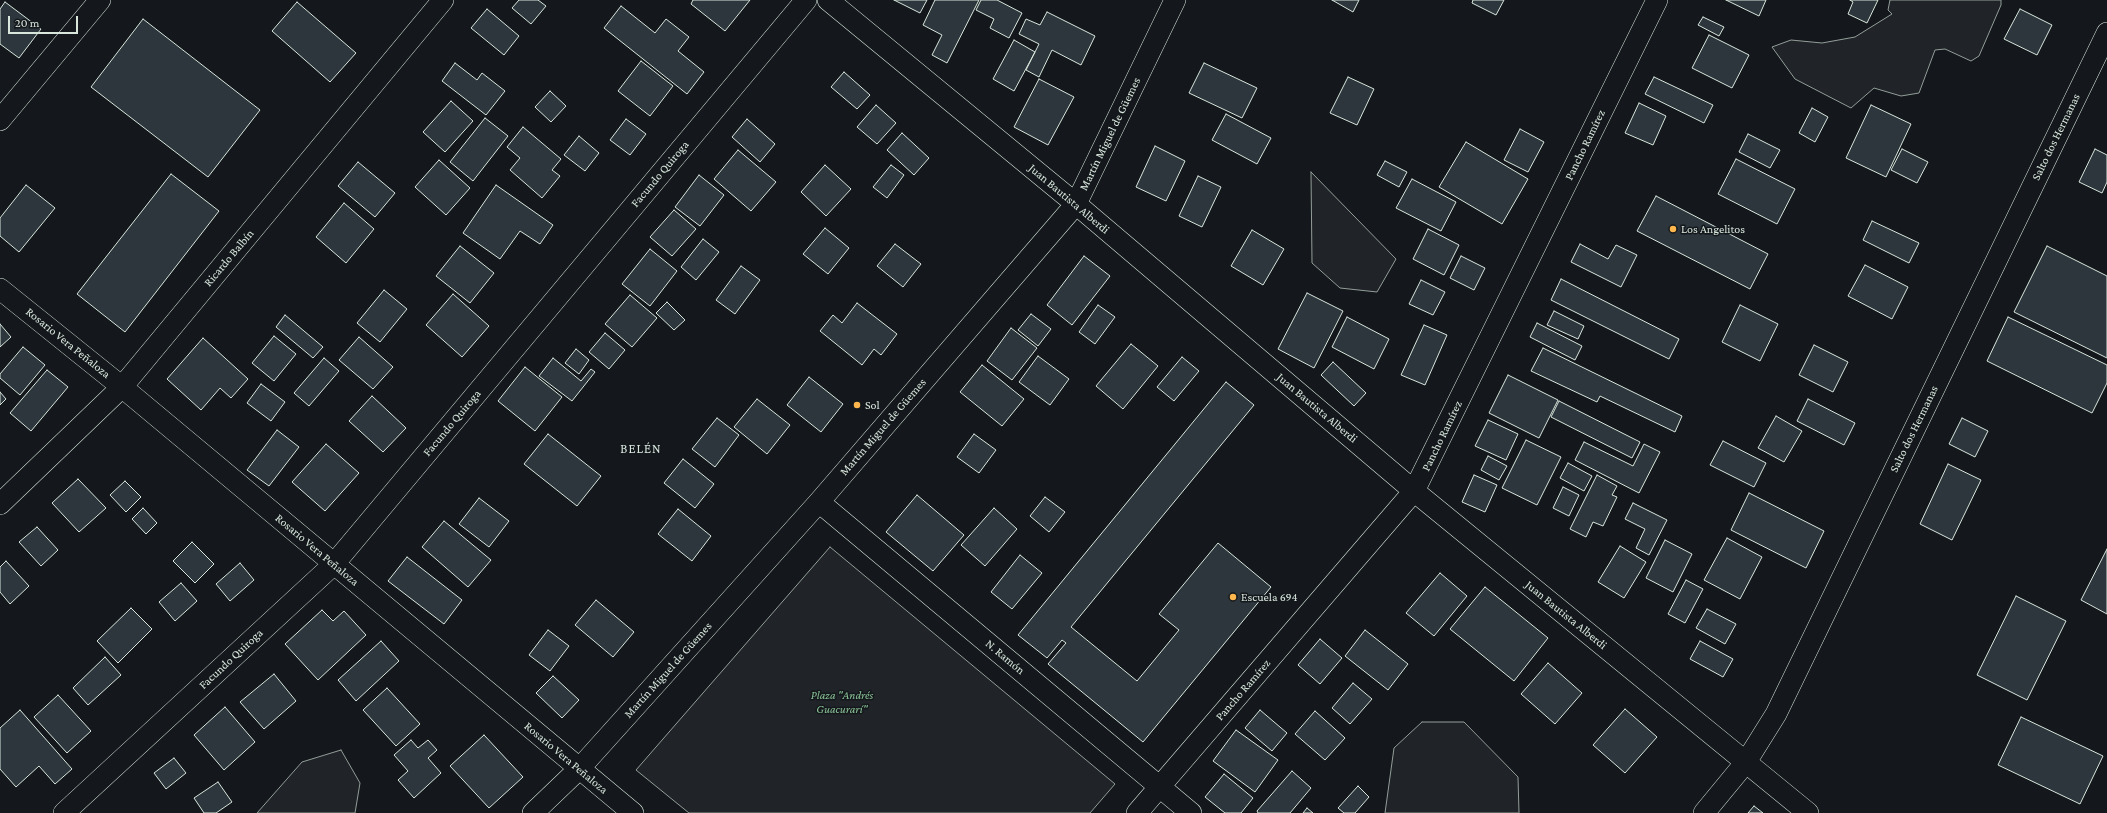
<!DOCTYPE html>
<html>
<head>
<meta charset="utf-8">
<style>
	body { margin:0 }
	#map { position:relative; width:2107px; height:813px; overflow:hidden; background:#14181c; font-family:"Crimson Pro",serif }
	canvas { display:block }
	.scale { position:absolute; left:8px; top:16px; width:70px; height:18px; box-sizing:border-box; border:2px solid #d8e6dc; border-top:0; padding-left:5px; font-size:12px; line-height:14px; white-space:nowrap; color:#d8e6dc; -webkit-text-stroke:3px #14181c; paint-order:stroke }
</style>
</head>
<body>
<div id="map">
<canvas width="2107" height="813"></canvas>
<div class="scale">20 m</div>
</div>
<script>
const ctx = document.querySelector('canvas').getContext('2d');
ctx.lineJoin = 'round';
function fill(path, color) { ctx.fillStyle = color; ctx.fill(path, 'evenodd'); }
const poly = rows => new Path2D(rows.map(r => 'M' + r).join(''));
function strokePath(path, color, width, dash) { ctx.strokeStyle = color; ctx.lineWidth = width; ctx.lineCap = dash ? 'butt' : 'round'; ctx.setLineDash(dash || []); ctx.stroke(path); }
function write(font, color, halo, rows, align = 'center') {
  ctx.font = font + ' "Crimson Pro",serif'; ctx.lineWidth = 3; ctx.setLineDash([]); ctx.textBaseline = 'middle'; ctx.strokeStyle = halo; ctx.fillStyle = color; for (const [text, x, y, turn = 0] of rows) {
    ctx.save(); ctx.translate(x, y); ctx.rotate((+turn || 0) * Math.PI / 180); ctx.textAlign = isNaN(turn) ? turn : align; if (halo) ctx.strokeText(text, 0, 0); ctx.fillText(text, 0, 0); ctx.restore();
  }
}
const green = poly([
	[1890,0,2001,0,2001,5,1979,56,1971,61,1945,49,1935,50,1919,93,1901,96,1874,88,1851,108,1795,79,1772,47,1791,40,1822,43,1855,37,1892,14,1888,10,1890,0],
	[1311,172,1396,259,1377,292,1340,288,1312,263,1311,172],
	[830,547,1115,784,1090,813,689,813,636,770,830,547],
	[1422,722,1464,722,1518,777,1519,813,1385,813,1394,748,1422,722],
	[341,750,360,783,355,813,257,813,302,762,341,750]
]);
fill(green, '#202428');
strokePath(green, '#939e99', 1);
const building = poly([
	[519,0,538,0,546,6,531,24,512,8,519,0],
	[693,0,750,0,725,31,691,4,693,0],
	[894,0,927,0,920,13,894,0],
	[935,0,979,0,947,63,932,55,942,35,923,25,935,0],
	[981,0,997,0,1022,13,1009,38,990,28,994,19,976,10,981,0],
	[1332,0,1359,0,1353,12,1332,0],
	[1473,0,1504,0,1496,15,1472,3,1473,0],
	[1726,0,1766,0,1759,16,1726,0],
	[1850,0,1878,0,1867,23,1848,14,1853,2,1850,0],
	[5,2,41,29,19,58,0,44,0,9,5,2],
	[297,2,356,53,330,82,272,31,297,2],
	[621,6,655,33,666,19,689,37,678,51,704,72,687,94,604,28,621,6],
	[487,9,519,36,504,55,471,28,487,9],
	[2020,9,2052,25,2037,55,2004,39,2020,9],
	[1047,12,1095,36,1081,65,1052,50,1039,77,1026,70,1039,44,1019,34,1026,19,1040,25,1047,12],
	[1703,17,1724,27,1719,36,1698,25,1703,17],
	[143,19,260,110,208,177,91,87,143,19],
	[1709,35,1749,55,1732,88,1692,68,1709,35],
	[1014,40,1035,52,1014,91,993,79,1014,40],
	[641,61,673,86,650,116,618,91,641,61],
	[455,63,477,80,482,73,505,91,486,115,442,81,455,63],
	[1204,63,1257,88,1242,118,1189,93,1204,63],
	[844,72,870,95,857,109,831,87,844,72],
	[1348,77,1374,89,1357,125,1330,113,1348,77],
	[1654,77,1713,105,1704,123,1645,94,1654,77],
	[1039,79,1074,97,1048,145,1014,127,1039,79],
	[550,91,566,106,551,122,535,107,550,91],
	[451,101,473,121,445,152,423,132,451,101],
	[1639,103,1666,116,1653,145,1625,133,1639,103],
	[876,105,896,123,877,144,857,127,876,105],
	[1871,105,1911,124,1886,177,1846,158,1871,105],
	[1812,108,1828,117,1815,142,1799,133,1812,108],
	[1226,114,1271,138,1257,164,1212,140,1226,114],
	[485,118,508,136,473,181,450,162,485,118],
	[626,119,646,134,630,155,610,140,626,119],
	[747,119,775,144,760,162,732,137,747,119],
	[523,127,561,159,552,170,560,176,542,198,510,170,520,158,507,147,523,127],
	[1520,129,1544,142,1528,172,1504,160,1520,129],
	[902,133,929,158,914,175,887,150,902,133],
	[1748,134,1780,150,1770,168,1739,152,1748,134],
	[579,136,599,153,585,171,564,155,579,136],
	[1466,142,1528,179,1502,224,1439,187,1466,142],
	[1155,146,1185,161,1166,201,1136,187,1155,146],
	[1902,149,1928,162,1917,183,1891,170,1902,149],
	[2095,149,2107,155,2107,182,2102,193,2079,182,2095,149],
	[738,150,776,182,751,211,714,179,738,150],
	[1736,159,1795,189,1777,224,1718,194,1736,159],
	[439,160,470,188,446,215,415,187,439,160],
	[1385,161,1407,172,1399,187,1377,175,1385,161],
	[358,162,395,193,375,217,338,186,358,162],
	[825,165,851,189,826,216,801,192,825,165],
	[891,165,904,175,887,198,873,187,891,165],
	[171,174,219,211,125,332,77,294,171,174],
	[699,175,724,195,700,226,675,207,699,175],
	[1198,176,1221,187,1202,227,1179,216,1198,176],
	[1412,179,1456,202,1441,231,1396,208,1412,179],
	[26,185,55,208,19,252,0,236,0,218,26,185],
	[496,185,553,225,540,244,520,231,500,259,463,233,496,185],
	[1656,196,1768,254,1750,289,1637,231,1656,196],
	[344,203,374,229,346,263,316,237,344,203],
	[674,210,696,229,672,256,650,237,674,210],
	[1872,221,1919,243,1909,263,1863,240,1872,221],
	[825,228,849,248,828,274,803,254,825,228],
	[1428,229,1459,245,1444,275,1413,259,1428,229],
	[1252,230,1284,249,1263,285,1231,266,1252,230],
	[703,239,719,252,696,280,681,267,703,239],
	[895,244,921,264,903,287,877,266,895,244],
	[1580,244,1608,259,1616,245,1637,255,1621,287,1571,262,1580,244],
	[460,246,494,273,470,303,436,276,460,246],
	[2047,246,2107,276,2107,358,2014,312,2047,246],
	[650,249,677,271,650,306,622,284,650,249],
	[1084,256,1110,276,1072,325,1047,305,1084,256],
	[1461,256,1485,268,1474,290,1450,278,1461,256],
	[1865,265,1908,287,1892,319,1848,296,1865,265],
	[741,266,760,280,735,314,716,300,741,266],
	[1561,279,1679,339,1669,359,1551,300,1561,279],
	[1421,280,1445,292,1433,315,1409,304,1421,280],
	[384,290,407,309,380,342,357,323,384,290],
	[1307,293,1343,311,1314,368,1278,349,1307,293],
	[453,294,489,326,462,357,426,325,453,294],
	[630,295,657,318,632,347,605,324,630,295],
	[667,302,685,320,674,330,656,313,667,302],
	[857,303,897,334,881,355,874,349,862,365,820,331,833,315,842,323,857,303],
	[1098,305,1115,317,1095,344,1079,332,1098,305],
	[1740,305,1778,324,1760,361,1722,342,1740,305],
	[1554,311,1584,326,1578,339,1547,325,1554,311],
	[1031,314,1051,329,1038,346,1018,330,1031,314],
	[285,315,323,347,313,358,276,327,285,315],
	[1347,317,1389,339,1374,369,1332,347,1347,317],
	[2008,317,2107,365,2107,383,2092,413,1987,361,2008,317],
	[1537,323,1582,346,1575,360,1530,337,1537,323],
	[0,324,11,337,0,347,0,324],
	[1424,325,1447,335,1425,385,1401,375,1424,325],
	[1011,328,1037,348,1012,380,987,361,1011,328],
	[605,333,625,350,609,369,589,352,605,333],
	[274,336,296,354,274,381,252,363,274,336],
	[359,337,393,367,373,389,339,360,359,337],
	[203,338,248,379,231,398,220,388,201,410,167,379,203,338],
	[1131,344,1158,366,1123,409,1096,386,1131,344],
	[1814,345,1848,362,1833,392,1799,375,1814,345],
	[23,347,45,365,20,395,0,378,0,374,23,347],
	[1543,348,1682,416,1675,432,1600,396,1597,402,1531,371,1543,348],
	[576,349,589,360,579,374,565,363,576,349],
	[1038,356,1069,379,1050,405,1019,382,1038,356],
	[1182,357,1199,371,1174,401,1157,387,1182,357],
	[324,358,339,371,309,406,294,393,324,358],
	[553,358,581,381,591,369,595,372,572,401,539,376,553,358],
	[1333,362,1366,393,1354,406,1321,375,1333,362],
	[982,365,1024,399,1002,426,960,392,982,365],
	[525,367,562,397,535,431,498,401,525,367],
	[47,370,68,387,31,431,10,413,47,370],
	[1508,375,1558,400,1539,438,1489,413,1508,375],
	[809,377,843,404,821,432,787,405,809,377],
	[1226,382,1254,405,1071,627,1137,681,1179,630,1159,614,1218,543,1271,587,1143,742,1048,664,1066,643,1062,640,1047,658,1018,635,1226,382],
	[261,384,285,402,271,421,247,403,261,384],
	[0,392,6,399,0,405,0,392],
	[372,396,406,428,383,452,349,421,372,396],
	[757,399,790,425,767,454,734,427,757,399],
	[1808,399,1855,423,1844,445,1797,421,1808,399],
	[1559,401,1640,442,1632,458,1551,417,1559,401],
	[1776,416,1802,431,1784,462,1758,448,1776,416],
	[717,418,739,435,715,467,692,449,717,418],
	[1962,418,1988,431,1975,457,1949,444,1962,418],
	[1488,420,1518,434,1506,460,1475,446,1488,420],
	[277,430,299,447,269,486,247,470,277,430],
	[548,434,601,476,577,506,524,464,548,434],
	[974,434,996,450,979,473,957,457,974,434],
	[1526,440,1561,457,1537,505,1502,488,1526,440],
	[1723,441,1766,463,1754,487,1710,465,1723,441],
	[1584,442,1633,466,1644,444,1660,452,1639,493,1575,460,1584,442],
	[326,444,359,473,325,511,292,482,326,444],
	[1488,456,1507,466,1499,480,1481,470,1488,456],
	[683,459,714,484,695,508,664,483,683,459],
	[1568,463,1592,476,1584,491,1560,478,1568,463],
	[1948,464,1981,480,1952,540,1920,524,1948,464],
	[1474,475,1497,485,1485,512,1462,502,1474,475],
	[1597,475,1617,486,1612,495,1617,497,1603,526,1593,522,1586,537,1570,529,1597,475],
	[78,479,106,508,79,532,52,503,78,479],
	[125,481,141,497,126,512,110,495,125,481],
	[1563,487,1579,495,1569,516,1553,508,1563,487],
	[1749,493,1824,531,1806,568,1731,530,1749,493],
	[917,495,964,535,933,571,886,532,917,495],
	[1045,497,1065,512,1049,532,1030,516,1045,497],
	[479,498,509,521,489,547,459,524,479,498],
	[1633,503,1667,520,1649,555,1636,548,1645,529,1625,519,1633,503],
	[143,508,157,523,146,534,132,519,143,508],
	[994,508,1017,529,985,566,961,545,994,508],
	[678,509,711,536,692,561,658,534,678,509],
	[444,521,491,560,468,587,422,547,444,521],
	[37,527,58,550,41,566,19,542,37,527],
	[1727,538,1762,557,1740,599,1704,580,1727,538],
	[1665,540,1692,554,1673,592,1646,578,1665,540],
	[192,542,214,564,195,583,173,561,192,542],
	[1620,546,1646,562,1624,598,1598,582,1620,546],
	[2107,549,2107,614,2081,600,2107,549],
	[1020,555,1042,573,1012,609,991,592,1020,555],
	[407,557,462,600,444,624,388,581,407,557],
	[6,561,29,586,10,604,0,592,0,567,6,561],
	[240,563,254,580,230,601,216,584,240,563],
	[1440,573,1467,596,1434,636,1406,613,1440,573],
	[1686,580,1703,589,1685,623,1668,614,1686,580],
	[181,583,197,601,175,621,159,602,181,583],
	[1485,587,1548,638,1514,681,1450,629,1485,587],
	[2016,596,2066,621,2027,700,1977,675,2016,596],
	[596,600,634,632,613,657,575,625,596,600],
	[131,608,152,629,118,663,97,641,131,608],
	[1707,609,1736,624,1725,644,1696,628,1707,609],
	[322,610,333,621,344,611,366,635,318,680,285,644,322,610],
	[548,630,569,646,550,671,529,655,548,630],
	[1365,630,1408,664,1388,690,1345,656,1365,630],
	[1320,639,1342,658,1320,684,1298,665,1320,639],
	[381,641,399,661,356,701,338,680,381,641],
	[1700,641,1733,659,1723,677,1690,659,1700,641],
	[105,657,121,675,88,705,73,688,105,657],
	[1548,663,1582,693,1555,724,1521,694,1548,663],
	[274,674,296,701,264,729,240,702,274,674],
	[553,676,579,700,562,718,536,693,553,676],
	[1353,683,1372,699,1350,724,1332,708,1353,683],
	[387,688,420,724,396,746,363,710,387,688],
	[58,695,91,731,67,753,34,717,58,695],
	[225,707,255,742,224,770,194,735,225,707],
	[1625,709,1657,737,1625,773,1593,745,1625,709],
	[20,710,72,769,55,784,39,766,16,787,0,769,0,728,20,710],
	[1260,710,1287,733,1272,751,1245,728,1260,710],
	[1315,711,1345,738,1325,760,1295,734,1315,711],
	[2021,717,2103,756,2080,804,1998,765,2021,717],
	[1236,730,1278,760,1255,792,1213,761,1236,730],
	[484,735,523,777,489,808,450,766,484,735],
	[411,740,418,748,428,740,437,750,428,758,441,773,414,798,398,780,408,771,394,755,411,740],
	[174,758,186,773,166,789,154,773,174,758],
	[1292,771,1311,788,1290,813,1258,813,1257,811,1292,771],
	[1224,774,1253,798,1241,813,1225,813,1205,797,1224,774],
	[218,782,232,802,216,813,204,813,194,798,218,782],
	[1358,786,1369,797,1355,813,1344,813,1338,808,1358,786],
	[1754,806,1763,813,1748,813,1754,806],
	[1307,808,1313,813,1303,813,1307,808]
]);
fill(building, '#2c363c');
strokePath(building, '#d8e6dc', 1);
const minor = poly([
	[828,0,1076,204,1414,491,1808,813],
	[0,120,100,0],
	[0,289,122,387,633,813],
	[819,502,1191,813],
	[0,504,122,387,443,0],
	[64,813,334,564,806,0],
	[533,813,579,769,819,502,1076,204,1175,0],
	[1137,813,1414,491,1657,0],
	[1704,813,1746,762,1776,714,2107,33]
]);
strokePath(minor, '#d8e6dc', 22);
strokePath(minor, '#14181c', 21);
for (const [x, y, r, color] of [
	[1673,229,4,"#ffb74d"],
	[857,405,4,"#ffb74d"],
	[1233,597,4,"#ffb74d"]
]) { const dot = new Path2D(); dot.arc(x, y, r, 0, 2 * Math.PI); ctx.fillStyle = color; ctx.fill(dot); strokePath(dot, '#14181c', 1.5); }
write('12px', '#d8e6dc', '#14181c', [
	["Martín Miguel de Güemes",1110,134,-64],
	["Salto dos Hermanas",2056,137,-64],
	["Pancho Ramírez",1585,145,-64],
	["Facundo Quiroga",660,174,-50],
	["Juan Bautista Alberdi",1069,199,40],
	["Ricardo Balbín",229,258,-50],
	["Rosario Vera Peñaloza",68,343,39],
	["Juan Bautista Alberdi",1317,408,40],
	["Facundo Quiroga",452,423,-50],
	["Martín Miguel de Güemes",883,427,-49],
	["Salto dos Hermanas",1914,429,-64],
	["Pancho Ramírez",1442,436,-64],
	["Rosario Vera Peñaloza",317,550,40],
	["Juan Bautista Alberdi",1566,615,39],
	["N. Ramón",1005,657,40],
	["Facundo Quiroga",231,659,-43],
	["Martín Miguel de Güemes",668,670,-48],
	["Pancho Ramírez",1243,690,-49],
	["Rosario Vera Peñaloza",566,758,40]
]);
write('12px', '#d8e6dc', '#14181c', [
	["Los Angelitos",1681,229],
	["Sol",865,405],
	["Escuela 694",1241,597]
], 'left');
write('italic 12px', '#8ac095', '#14181c', [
	["Plaza \"Andrés",842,695],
	["Guacurarí\"",842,709]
]);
ctx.letterSpacing = '1px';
write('13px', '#d8e6dc', '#14181c', [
	["BELÉN",641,449]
]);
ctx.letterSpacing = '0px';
</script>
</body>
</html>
